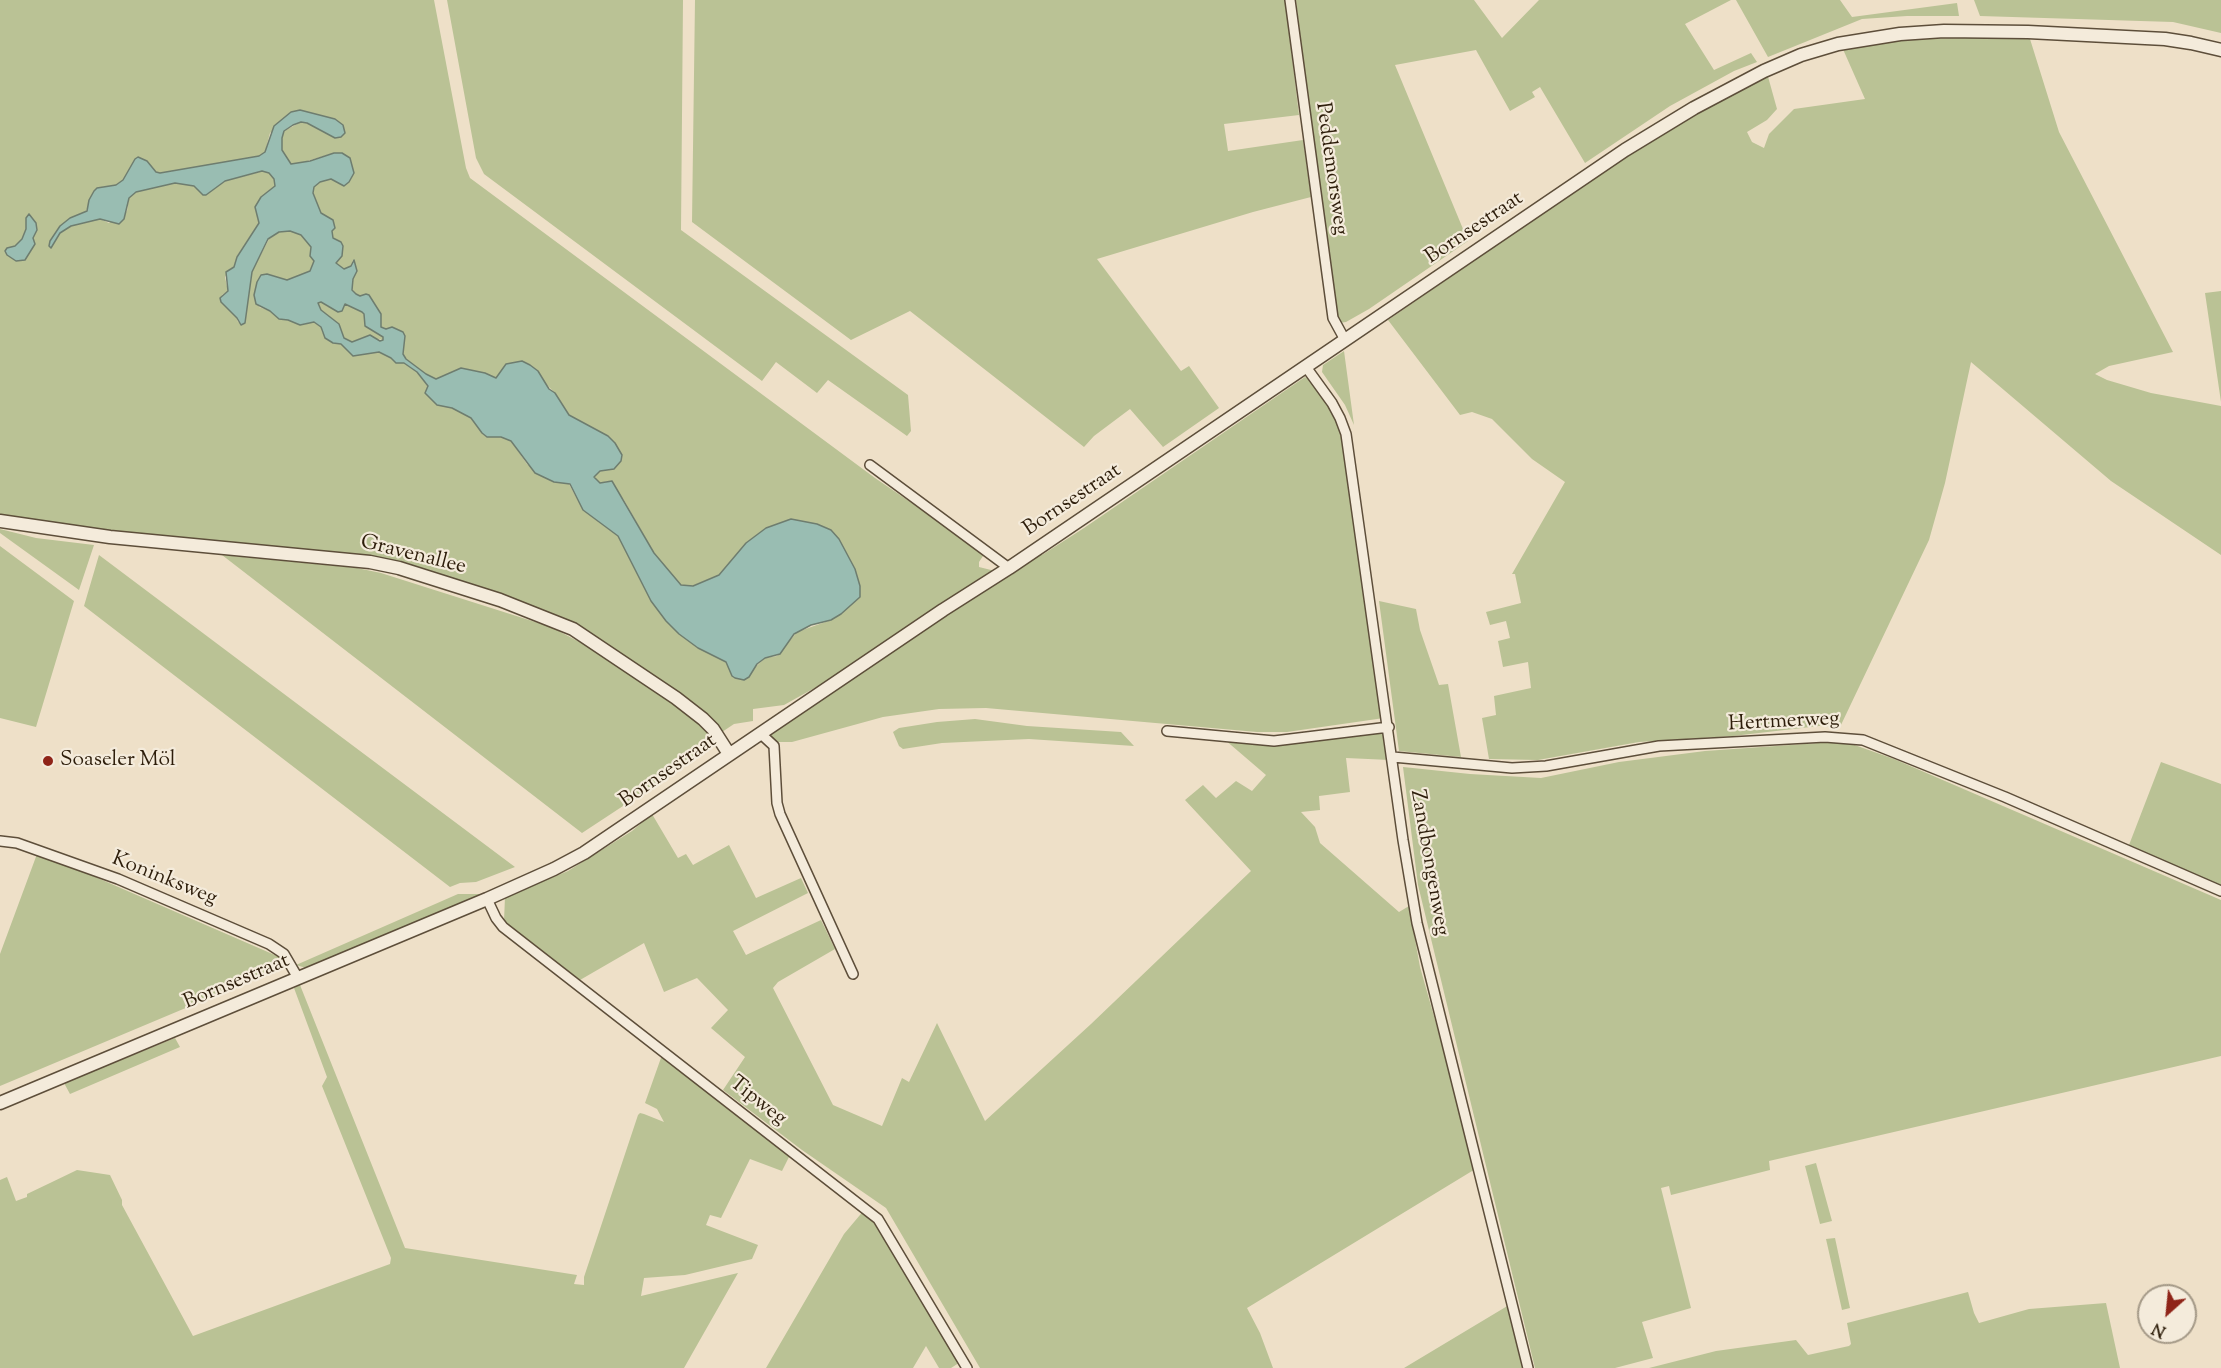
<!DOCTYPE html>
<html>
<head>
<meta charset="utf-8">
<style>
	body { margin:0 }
	#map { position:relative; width:2221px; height:1368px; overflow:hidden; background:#eee0c8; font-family:"Sorts Mill Goudy",serif }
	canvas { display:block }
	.north { position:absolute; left:2137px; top:1284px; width:60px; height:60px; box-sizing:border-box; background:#f4ebdb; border:2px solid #a49987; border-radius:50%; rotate:207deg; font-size:16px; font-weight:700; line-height:24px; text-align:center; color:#2d1d0a }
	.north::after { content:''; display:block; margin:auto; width:21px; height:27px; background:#8f2418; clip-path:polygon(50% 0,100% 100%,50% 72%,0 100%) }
</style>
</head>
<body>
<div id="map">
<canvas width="2221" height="1368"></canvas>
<div class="north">N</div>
</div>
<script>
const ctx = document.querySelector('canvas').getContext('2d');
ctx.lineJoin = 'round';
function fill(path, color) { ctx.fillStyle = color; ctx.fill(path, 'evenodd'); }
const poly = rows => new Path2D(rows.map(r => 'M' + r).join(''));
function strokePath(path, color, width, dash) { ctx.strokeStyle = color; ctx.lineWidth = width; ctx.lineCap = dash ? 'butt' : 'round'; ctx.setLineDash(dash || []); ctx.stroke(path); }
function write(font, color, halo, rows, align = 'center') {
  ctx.font = font + ' "Sorts Mill Goudy",serif'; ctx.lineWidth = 4.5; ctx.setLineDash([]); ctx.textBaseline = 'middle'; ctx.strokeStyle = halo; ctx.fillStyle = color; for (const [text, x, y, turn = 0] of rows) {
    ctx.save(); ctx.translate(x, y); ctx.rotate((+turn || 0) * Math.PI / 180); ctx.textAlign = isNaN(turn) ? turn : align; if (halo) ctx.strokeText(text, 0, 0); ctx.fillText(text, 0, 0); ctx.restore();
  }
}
fill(poly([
	[0,0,434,0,466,168,470,178,875,478,985,553,979,562,979,567,995,571,872,656,784,705,753,709,753,721,734,724,722,732,573,624,380,560,63,529,0,518],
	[300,111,335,119,335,138,307,123,301,122,284,131,282,138,282,150,291,164,297,164,334,153,338,181,331,179,320,182,314,187,313,193,321,213,333,220,332,235,335,241,336,263,344,269,351,266,353,260,357,271,353,279,352,289,356,294,361,296,366,294,381,314,381,327,389,329,406,359,426,374,436,379,461,368,485,373,496,379,501,371,544,382,555,393,569,415,608,436,614,469,600,471,594,477,600,483,609,481,624,500,654,553,681,585,692,586,719,575,746,543,766,528,846,555,855,569,831,620,797,632,777,656,765,658,751,671,726,662,698,648,651,601,618,536,583,510,569,484,554,482,527,464,511,441,501,437,487,437,482,433,471,418,452,408,437,405,425,393,428,386,417,372,404,363,396,363,391,358,379,352,353,356,341,344,333,343,322,332,321,327,314,322,300,325,288,320,279,319,270,311,259,307,267,274,287,280,310,271,314,261,310,256,311,247,301,235,290,231,279,232,269,239,252,272,245,323,238,322,237,318,221,302,222,295,228,291,225,277,230,269,234,267,237,256,259,223,257,216,261,197,275,186,274,179,269,173,263,171,225,181,206,195,203,194,194,186,175,183,135,192,129,198,127,211,109,223,100,219,71,226,60,233,51,248,60,226,84,214,89,206,89,200,102,187,116,185,123,180,135,159,147,161,156,172,160,173,259,156,265,152,270,133],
	[26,218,37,230,33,238,35,244,7,248,15,246,22,239,26,229],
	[447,0,683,0,681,230,908,395,911,431,907,436,828,380,817,393,776,362,762,381,484,174,476,158],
	[695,0,1285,0,1299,115,1224,124,1228,151,1303,140,1311,197,1253,212,1097,259,1181,371,1189,366,1219,408,1163,447,1130,409,1094,436,1084,447,910,311,851,340,692,222],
	[1296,0,1474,0,1502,38,1539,0,1731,0,1685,24,1714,70,1751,53,1757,62,1734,71,1670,106,1585,163,1540,87,1532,92,1535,97,1510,111,1476,50,1395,65,1468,241,1369,309,1346,322,1339,323,1305,76],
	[1736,0,1840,0,1852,17,1957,3,1959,16,1907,16,1862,19,1768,57],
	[1974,0,2221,0,2221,33,2173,22,1980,16],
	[1969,38,2030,39,2059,132,2173,352,2109,366,2095,374,2107,380,2151,393,2221,406,2221,555,2111,481,1971,362,1945,483,1929,540,1840,727,1819,726,1733,736,1639,742,1538,760,1489,759,1482,718,1496,715,1494,696,1531,688,1528,662,1503,667,1498,641,1510,638,1506,621,1490,625,1486,612,1521,603,1515,574,1512,574,1565,482,1532,459,1492,419,1472,412,1460,415,1388,320,1629,154,1767,73,1777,109,1767,120,1747,132,1752,142,1764,148,1769,134,1794,109,1865,99,1842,47,1898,39],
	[2221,291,2221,402,2205,293],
	[321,302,328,307,349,305,362,312,364,314,365,326,383,337,384,340,364,337,352,342,344,338,339,324,321,310,318,303],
	[1344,351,1354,425,1345,405,1322,372,1323,365],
	[1305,377,1313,382,1341,420,1384,718,1287,732,1257,732,986,708,939,709,883,717,792,742,777,742,773,740,771,734,774,729,1039,550,1042,555,1084,528],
	[0,529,36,538,94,545,79,590,0,533],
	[0,546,74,601,36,727,0,718],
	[99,555,336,733,515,867,476,882,460,883,450,887,84,606],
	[222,555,357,568,381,573,551,627,587,646,700,722,713,739,705,750,696,758,582,833],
	[1379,601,1416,609,1420,630,1439,685,1448,684,1461,757,1399,751],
	[975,719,1027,726,1121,732,1134,746,1029,739,942,743,903,749,899,746,893,732,899,728,937,722],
	[1386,731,1390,760,1346,758,1350,792,1319,796,1320,810,1301,812,1315,827,1320,843,1399,912,1409,906,1420,967,1477,1168,1247,1308,1260,1333,1273,1368,980,1368,886,1208,802,1150,723,1090,745,1057,711,1028,728,1010,697,978,664,992,644,943,580,980,504,921,505,897,568,871,632,831,652,814,678,858,686,854,693,865,729,845,756,898,801,878,808,893,733,931,746,955,821,920,835,949,778,982,773,988,833,1105,882,1126,902,1078,909,1082,937,1023,985,1121,1091,1024,1251,871,1185,800,1203,785,1216,798,1236,781,1252,791,1266,775,1224,739,1275,746],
	[1819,743,1849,743,1894,759,2221,900,2221,1056,1769,1161,1770,1170,1671,1195,1669,1186,1661,1188,1691,1308,1642,1322,1653,1358,1615,1368,1535,1368,1418,885,1403,767,1470,774,1541,778,1619,762,1705,751],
	[2161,762,2221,784,2221,886,2129,845],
	[37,854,77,869,284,959,269,973,0,1086,0,954],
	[458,894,484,894,306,968,296,965],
	[300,985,405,1248,577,1275,574,1284,584,1285,584,1277,638,1115,640,1113,644,1114,664,1122,657,1109,645,1103,662,1055,791,1153,782,1171,750,1159,721,1218,710,1215,706,1225,758,1245,752,1259,685,1275,644,1278,641,1296,738,1273,684,1368,0,1368,0,1180,7,1177,16,1201,27,1197,27,1194,50,1183,77,1170,110,1175,122,1200,122,1205,193,1336,390,1264,391,1258,322,1086,327,1077,294,988],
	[175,1038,180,1047,70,1094,64,1083],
	[1816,1163,1832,1221,1820,1224,1805,1166],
	[865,1209,962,1361,951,1368,939,1368,926,1346,913,1368,766,1368,844,1234],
	[1835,1238,1850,1308,1842,1310,1826,1239],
	[1968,1292,1974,1313,1979,1323,2029,1309,2106,1303,2120,1368,1649,1368,1716,1351,1796,1340,1808,1355,1849,1346,1851,1344,1847,1323],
	[1509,1305,1524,1368,1404,1368]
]), '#bac295');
const water = poly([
	[300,110,335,119,343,125,345,133,341,137,335,138,307,123,301,122,293,125,284,131,282,138,282,150,291,164,310,161,334,153,342,153,350,158,354,173,349,182,344,186,331,179,320,182,314,187,313,193,321,213,333,220,335,228,332,231,333,238,341,242,343,246,342,256,336,263,344,269,351,266,354,260,357,271,353,279,352,290,356,294,360,296,366,294,369,295,381,314,381,327,386,329,392,327,403,332,405,336,403,354,406,359,426,374,436,379,461,368,485,373,496,378,506,364,522,361,530,365,538,371,549,389,555,393,569,415,608,436,615,443,622,455,621,461,614,469,600,471,594,477,600,483,612,481,654,553,681,585,693,586,719,575,746,543,766,528,791,519,817,524,831,530,839,539,855,569,860,586,860,597,841,614,831,620,811,625,794,634,780,654,765,658,757,664,749,677,744,680,735,678,732,676,726,662,698,648,679,634,666,621,651,601,618,536,583,510,570,484,554,482,535,473,511,441,501,437,487,437,482,433,471,418,452,408,437,405,425,393,428,386,417,372,404,363,396,363,391,358,379,352,353,356,341,344,333,343,325,338,321,327,314,322,300,325,288,320,279,319,270,311,256,304,254,295,257,282,261,275,267,274,287,280,310,271,314,261,310,256,311,247,301,235,290,231,279,232,268,239,252,272,245,323,241,325,237,318,221,302,220,298,228,291,226,272,234,267,237,257,259,223,255,207,261,197,275,186,274,179,269,173,262,171,225,181,206,195,203,195,194,186,175,183,136,192,129,198,124,219,119,224,100,219,71,226,60,233,51,248,49,246,50,241,60,226,70,218,87,211,89,200,94,191,97,188,116,185,123,180,135,159,138,157,147,161,156,172,160,173,259,156,265,152,274,126,291,112,300,110],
	[321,302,338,312,342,311,345,304,362,312,364,314,365,326,383,337,383,340,380,341,370,335,352,342,344,338,339,324,321,310,318,303,321,302],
	[29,214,36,223,37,230,33,238,35,244,25,260,16,261,7,255,5,251,7,248,15,246,22,239,26,229,26,218,29,214]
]);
fill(water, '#99bdb2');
strokePath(water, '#6e7d6f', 1.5);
const minor = poly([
	[1290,0,1333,318,1345,340],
	[1306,367,1332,403,1340,418,1346,434,1403,840,1417,923,1528,1368],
	[870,465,1009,568],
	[1167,731,1274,741,1389,727],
	[761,734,774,746,777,803,780,814,853,974],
	[1393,757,1512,768,1546,766,1659,746,1825,737,1863,740,2005,797,2221,891],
	[0,841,17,843,118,879,269,944,284,954,298,978],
	[487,899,496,918,503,927,878,1219,967,1368]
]);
const tertiary = poly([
	[0,521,110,537,370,562,399,568,500,600,573,629,676,698,703,719,713,729,729,754],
	[0,1103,487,899,554,869,584,853,943,610,1009,568,1625,150,1694,108,1764,71,1801,55,1838,44,1900,34,1944,31,2028,32,2165,39,2191,43,2221,50]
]);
strokePath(minor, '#5d4e3a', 12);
strokePath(tertiary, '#5d4e3a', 15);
strokePath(minor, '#f4ebdb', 9);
strokePath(tertiary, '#f4ebdb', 12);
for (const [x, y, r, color] of [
	[48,761,6,"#8f2418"]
]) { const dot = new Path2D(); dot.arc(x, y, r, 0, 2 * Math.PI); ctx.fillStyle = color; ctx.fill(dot); strokePath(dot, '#f4ebdb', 2); }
write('21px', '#2d1d0a', '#f4ebdb', [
	["Peddemorsweg",1330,169,82],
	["Bornsestraat",1475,229,-34],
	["Bornsestraat",1073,501,-34],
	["Gravenallee",413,556,14],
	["Hertmerweg",1784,723,-3],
	["Bornsestraat",669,772,-35],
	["Zandbongenweg",1428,863,80],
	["Koninksweg",164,880,22],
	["Bornsestraat",237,983,-23],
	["Tipweg",757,1102,38]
]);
write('21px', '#2d1d0a', '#f4ebdb', [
	["Soaseler Möl",60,761]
], 'left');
</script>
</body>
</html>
